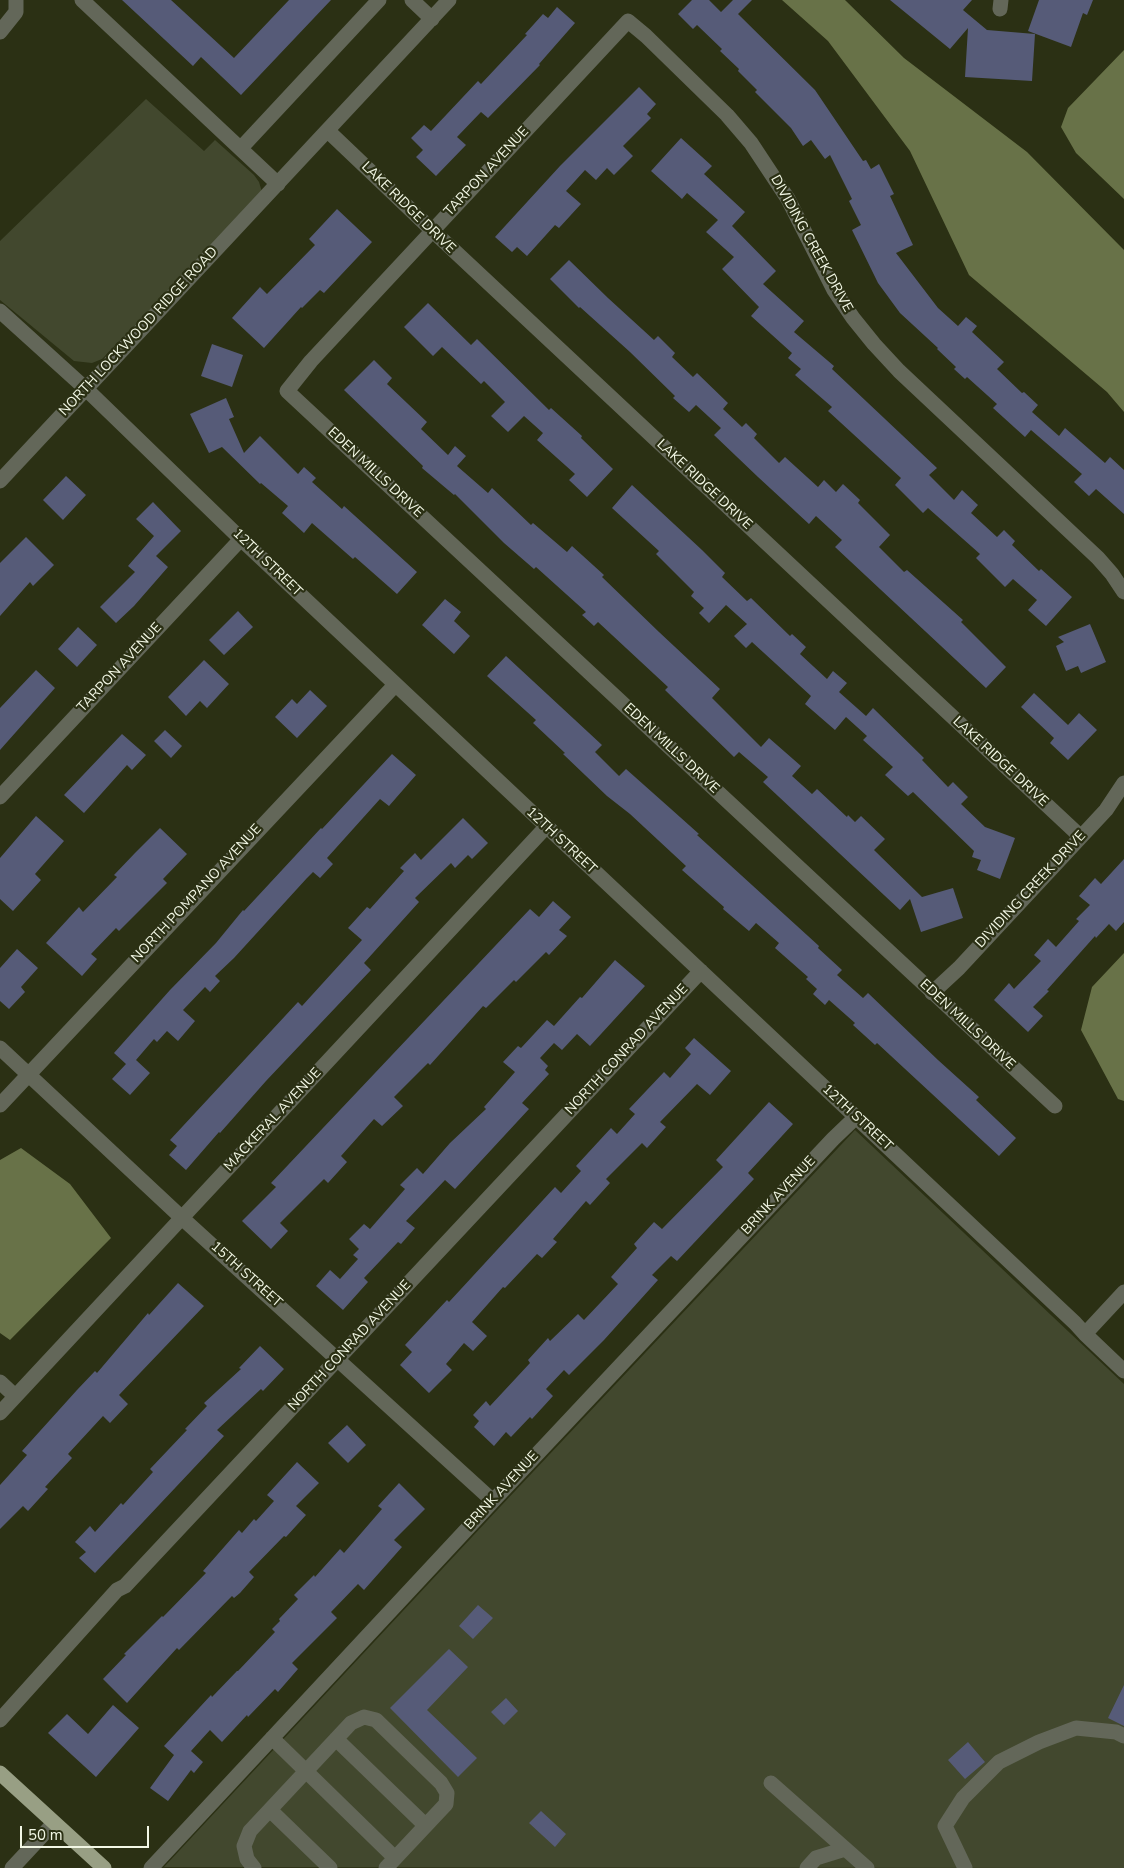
<!DOCTYPE html>
<html>
<head>
<meta charset="utf-8">
<style>
	body { margin:0 }
	#map { position:relative; width:1124px; height:1868px; overflow:hidden; background:#2b3014; font-family:"Nunito Sans",sans-serif }
	canvas { display:block }
	.scale { position:absolute; left:20px; top:1826px; width:129px; height:22px; box-sizing:border-box; border:2px solid #f2f7e5; border-top:0; padding-left:6px; font-size:15px; line-height:18px; white-space:nowrap; color:#f2f7e5; -webkit-text-stroke:4px #2b3014; paint-order:stroke }
</style>
</head>
<body>
<div id="map">
<canvas width="1124" height="1868"></canvas>
<div class="scale">50 m</div>
</div>
<script>
const ctx = document.querySelector('canvas').getContext('2d');
ctx.lineJoin = 'round';
function fill(path, color) { ctx.fillStyle = color; ctx.fill(path, 'evenodd'); }
const poly = rows => new Path2D(rows.map(r => 'M' + r).join(''));
function strokePath(path, color, width, dash) { ctx.strokeStyle = color; ctx.lineWidth = width; ctx.lineCap = dash ? 'butt' : 'round'; ctx.setLineDash(dash || []); ctx.stroke(path); }
function write(font, color, halo, rows, align = 'center') {
  ctx.font = font + ' "Nunito Sans",sans-serif'; ctx.lineWidth = 4.5; ctx.setLineDash([]); ctx.textBaseline = 'middle'; ctx.strokeStyle = halo; ctx.fillStyle = color; for (const [text, x, y, turn = 0] of rows) {
    ctx.save(); ctx.translate(x, y); ctx.rotate((+turn || 0) * Math.PI / 180); ctx.textAlign = isNaN(turn) ? turn : align; if (halo) ctx.strokeText(text, 0, 0); ctx.fillText(text, 0, 0); ctx.restore();
  }
}
fill(poly([
	[146,99,204,151,215,140,254,175,259,182,262,192,254,203,102,359,92,363,74,361,0,300,0,241],
	[855,1130,1124,1384,1124,1868,164,1867,500,1507]
]), '#42482e');
fill(poly([
	[782,0,845,0,904,58,1027,152,1124,250,1124,412,1107,392,969,275,910,151,828,41],
	[1124,50,1124,199,1076,153,1061,127,1068,108],
	[1124,953,1124,1101,1118,1099,1081,1030,1092,987],
	[21,1148,70,1184,111,1238,10,1340,0,1333,0,1160]
]), '#687248');
fill(poly([
	[122,0,171,0,234,58,289,0,331,0,241,95,201,57,193,66],
	[692,0,709,0,721,12,733,0,752,0,738,14,815,90,863,161,866,160,871,169,879,164,894,194,890,196,913,245,896,253,938,308,958,326,966,317,977,326,972,332,1004,362,997,369,1022,393,1024,392,1038,405,1032,412,1059,436,1065,428,1105,463,1110,457,1124,470,1124,514,1096,489,1089,496,1074,482,1082,474,1031,430,1025,437,993,408,997,404,967,377,965,379,954,369,956,367,937,349,938,348,900,313,878,283,852,230,861,225,849,201,852,199,830,155,825,159,811,140,803,146,791,128,755,92,757,90,738,71,739,69,720,51,722,49,697,25,693,29,678,14],
	[890,0,972,0,963,10,987,30,1035,34,1032,81,965,77,968,28,950,49],
	[1039,0,1093,0,1087,15,1083,13,1071,47,1028,31],
	[557,7,575,23,539,64,540,65,488,118,481,112,457,137,466,145,436,176,416,157,423,150,411,138,424,125,431,131,478,81,481,84,527,35,525,34,543,14,548,18],
	[639,87,656,104,647,114,651,118,623,146,633,156,614,175,607,168,596,180,585,170,566,191,581,204,559,228,555,225,527,256,517,247,512,252,495,237,560,166],
	[681,138,712,166,704,174,745,212,732,226,776,271,763,284,804,321,794,332,834,366,832,369,937,468,929,475,954,500,962,490,978,505,971,513,997,537,1004,530,1015,541,1012,545,1039,571,1041,569,1072,597,1046,626,1028,610,1037,600,1013,579,1005,587,976,558,980,554,928,508,923,513,895,485,901,478,828,411,832,407,795,375,801,369,788,358,792,353,751,316,759,307,722,269,734,257,706,232,718,220,687,193,682,199,651,171],
	[337,209,372,242,324,293,320,290,302,308,301,307,264,348,232,318,260,287,267,294,315,245,309,239],
	[569,260,608,298,654,340,658,336,675,353,672,357,693,377,697,373,728,403,723,409,742,427,746,423,757,434,754,438,779,463,785,457,818,487,824,480,836,492,843,484,860,500,858,503,890,535,879,547,904,572,907,570,963,620,961,622,1006,667,986,688,835,547,842,540,816,516,809,524,758,477,714,435,721,428,696,405,689,412,673,398,675,396,630,352,580,307,579,308,550,279],
	[428,303,471,345,477,339,549,410,551,408,582,436,581,438,613,469,587,497,569,480,575,474,537,440,543,433,524,416,508,432,491,416,505,402,484,381,481,384,442,347,433,356,404,327],
	[212,344,243,355,232,387,201,376],
	[374,360,392,378,387,384,427,422,421,429,448,455,455,446,466,456,457,466,488,493,492,488,531,525,533,523,567,552,572,546,604,575,602,577,659,632,720,689,712,698,761,747,769,738,801,766,792,776,812,794,817,789,847,817,848,815,855,822,861,816,885,839,874,850,922,897,953,888,963,918,921,932,910,899,900,910,763,782,768,777,739,752,734,757,665,690,668,687,598,622,594,626,582,615,586,612,536,567,534,569,504,543,455,494,454,495,422,468,423,466,344,390],
	[226,398,234,417,229,419,244,453,260,436,298,474,304,467,316,478,312,482,342,509,344,506,417,572,397,594,355,557,353,559,312,523,304,533,282,513,288,506,261,483,260,484,222,447,209,453,190,414],
	[66,476,86,495,63,520,43,500],
	[632,485,702,550,725,573,722,577,747,601,751,598,790,636,792,634,806,647,800,654,827,679,833,671,847,683,839,692,866,716,873,708,924,758,922,760,948,787,953,782,968,797,961,804,985,827,1015,838,1000,879,977,870,981,860,972,857,974,851,913,792,908,796,885,775,893,767,863,740,867,736,846,717,835,730,805,704,811,696,752,642,746,648,734,636,747,624,726,605,709,623,699,613,704,608,691,596,694,592,656,554,659,551,612,508],
	[153,502,181,531,156,556,168,567,134,606,116,623,100,607,135,572,128,566,154,536,136,519],
	[26,537,54,565,33,586,30,582,0,616,0,563],
	[445,599,461,612,454,621,470,636,454,654,422,625],
	[238,611,253,627,224,655,209,640],
	[1090,624,1106,662,1081,673,1078,666,1066,671,1056,646,1064,642,1058,637],
	[78,627,97,645,77,667,58,649],
	[506,656,602,745,595,752,619,776,626,769,671,809,699,834,697,835,819,946,818,948,842,970,837,975,863,998,868,993,938,1060,979,1097,976,1100,1016,1138,999,1156,877,1043,875,1045,853,1025,855,1023,829,1000,825,1005,813,994,817,989,806,979,808,977,775,948,779,943,756,923,749,931,723,909,724,907,682,870,686,866,630,814,607,796,563,754,565,753,533,723,536,720,487,676],
	[204,660,229,684,207,708,200,701,186,716,168,697],
	[36,670,55,688,0,750,0,708],
	[310,690,327,706,297,738,275,717,292,699,297,704],
	[1034,693,1068,725,1079,713,1097,730,1068,760,1050,743,1054,738,1021,707],
	[165,730,182,746,171,758,154,741],
	[122,734,146,755,132,770,127,765,84,813,64,795],
	[392,754,416,775,389,806,380,799,327,858,333,864,320,878,313,872,307,878,234,958,215,976,220,981,210,992,205,987,183,1010,195,1021,178,1041,167,1031,157,1042,154,1039,136,1060,150,1073,130,1095,112,1079,126,1064,114,1053,170,990,216,943,243,910,244,911,321,828,322,829],
	[36,816,64,841,35,874,41,880,13,911,0,899,0,858],
	[463,818,488,843,472,859,468,855,455,868,451,863,415,898,419,902,364,963,371,970,266,1081,220,1133,219,1132,186,1170,169,1155,177,1146,170,1140,298,1002,302,1006,362,940,348,928,367,907,370,909,404,871,400,868,415,853,421,860],
	[160,828,187,854,163,879,167,883,119,931,116,928,91,954,97,959,82,976,46,943,79,907,83,912,117,877,114,875,135,853],
	[1124,859,1124,922,1116,931,1109,924,1096,938,1095,936,1047,990,1049,991,1033,1007,1043,1016,1028,1032,994,1000,1009,983,1014,989,1041,961,1034,955,1048,939,1056,947,1079,921,1076,919,1090,905,1079,896,1095,878,1101,884],
	[553,901,571,917,559,930,567,936,549,955,546,952,516,982,514,980,486,1008,483,1006,430,1065,428,1063,394,1097,403,1106,382,1126,374,1119,341,1156,347,1162,328,1183,324,1179,280,1223,288,1231,271,1249,242,1221,276,1187,271,1183,530,909,539,917],
	[17,949,38,968,21,987,25,992,9,1009,0,1001,0,968],
	[615,960,645,986,590,1046,577,1034,562,1050,554,1043,540,1058,548,1066,545,1070,549,1074,522,1103,529,1109,455,1189,445,1180,406,1221,415,1228,401,1244,398,1242,364,1278,368,1282,343,1310,316,1286,330,1270,340,1279,358,1259,353,1255,359,1249,349,1239,364,1224,370,1229,405,1189,400,1185,417,1168,423,1174,450,1143,486,1109,484,1107,515,1072,503,1062,518,1046,521,1048,547,1020,554,1026,580,997,582,998],
	[694,1038,731,1071,710,1095,697,1084,660,1122,666,1127,647,1148,642,1143,606,1179,610,1183,590,1205,586,1201,553,1239,557,1242,542,1258,537,1254,505,1288,503,1287,472,1322,487,1336,473,1351,464,1343,446,1364,452,1370,429,1393,400,1365,412,1352,405,1345,447,1300,449,1302,555,1187,561,1193,581,1171,576,1166,611,1128,617,1134,635,1114,629,1109,664,1072,670,1078,691,1054,685,1048],
	[769,1102,793,1124,748,1173,754,1179,677,1261,671,1256,652,1275,658,1280,604,1340,569,1375,564,1370,546,1389,553,1396,532,1419,530,1417,511,1437,506,1432,494,1446,474,1427,479,1421,473,1415,486,1401,490,1406,530,1363,528,1360,548,1338,550,1341,578,1314,584,1320,618,1284,611,1277,637,1248,634,1244,654,1222,662,1229,723,1167,716,1160],
	[178,1283,204,1306,119,1395,128,1404,110,1423,103,1416,68,1454,72,1458,45,1487,48,1489,28,1511,23,1506,0,1529,0,1485,27,1455,22,1451,77,1390,95,1371,97,1373,148,1313,149,1315],
	[260,1346,284,1369,263,1391,261,1389,217,1430,224,1436,95,1573,79,1558,86,1552,75,1542,90,1526,95,1532,121,1503,123,1505,153,1472,150,1469,187,1430,185,1429,207,1406,204,1403,241,1369,239,1368],
	[347,1425,366,1445,348,1463,328,1443],
	[297,1462,319,1483,296,1506,306,1515,286,1537,284,1536,249,1572,254,1577,240,1593,234,1598,232,1596,179,1650,177,1648,127,1703,103,1679,126,1655,124,1654,162,1616,163,1617,206,1573,203,1571,239,1530,242,1533,254,1519,256,1521,274,1501,267,1495],
	[399,1483,425,1509,394,1540,402,1547,364,1590,358,1584,331,1612,337,1618,292,1663,298,1669,278,1692,275,1689,248,1717,247,1715,222,1742,210,1730,191,1751,203,1762,194,1773,191,1770,168,1801,150,1788,174,1755,164,1746,211,1695,212,1697,237,1671,238,1671,275,1632,272,1629,280,1621,279,1619,298,1599,294,1595,314,1575,315,1577,340,1549,344,1553,382,1509,378,1506],
	[478,1605,493,1618,473,1639,459,1626],
	[449,1649,468,1667,427,1710,477,1758,458,1777,390,1708],
	[1124,1685,1124,1726,1108,1718],
	[506,1698,518,1711,504,1725,491,1712],
	[113,1705,139,1728,96,1777,48,1733,67,1714,88,1734],
	[968,1742,985,1762,965,1779,948,1760],
	[541,1811,566,1834,555,1847,529,1823]
]), '#565b78');
strokePath(poly([
	[82,0,278,184],
	[412,0,432,19],
	[1000,9,1001,0],
	[0,32,16,12,16,0],
	[328,131,433,231,1081,837],
	[241,148,379,0],
	[0,311,86,389,241,539,1075,1323,1085,1334,1124,1371],
	[0,481,449,0],
	[0,797,241,539],
	[932,993,959,968,1106,810,1124,783],
	[0,1048,182,1218,493,1501],
	[0,1105,395,685],
	[1055,1106,287,391,311,361,628,21,646,36,727,115,751,143,788,199,834,290,853,318,874,344,899,371,1098,558,1112,574,1124,592],
	[1085,1334,1124,1292],
	[0,1382,15,1396],
	[0,1413,546,827],
	[0,1720,117,1590,125,1586,701,971],
	[272,1738,395,1858],
	[336,1739,425,1825],
	[771,1783,867,1868],
	[270,1810,330,1868],
	[12,1868,54,1823],
	[151,1868,493,1501,833,1139,856,1117],
	[254,1868,247,1859,244,1846,250,1831,351,1723,364,1717,376,1720,441,1783,447,1793,446,1804,386,1868],
	[807,1868,816,1858,845,1849],
	[965,1868,945,1826,963,1798,999,1762,1039,1742,1076,1728,1116,1732,1124,1736]
]), '#636759', 15);
strokePath(poly([
	[0,1773,104,1868]
]), '#989f84', 15);
write('14px', '#f2f7e5', '#2b3014', [
	["TARPON AVENUE",487,172,-47],
	["LAKE RIDGE DRIVE",408,208,44],
	["DIVIDING CREEK DRIVE",811,244,61],
	["NORTH LOCKWOOD RIDGE ROAD",139,332,-47],
	["EDEN MILLS DRIVE",375,473,43],
	["LAKE RIDGE DRIVE",704,485,43],
	["12TH STREET",267,563,44],
	["TARPON AVENUE",120,668,-47],
	["EDEN MILLS DRIVE",671,749,43],
	["LAKE RIDGE DRIVE",1000,762,43],
	["12TH STREET",561,841,43],
	["DIVIDING CREEK DRIVE",1031,890,-47],
	["NORTH POMPANO AVENUE",197,894,-47],
	["EDEN MILLS DRIVE",967,1025,43],
	["NORTH CONRAD AVENUE",627,1050,-47],
	["12TH STREET",857,1118,43],
	["MACKERAL AVENUE",273,1120,-47],
	["BRINK AVENUE",779,1196,-47],
	["15TH STREET",246,1275,42],
	["NORTH CONRAD AVENUE",350,1346,-47],
	["BRINK AVENUE",502,1491,-47]
]);
</script>
</body>
</html>
